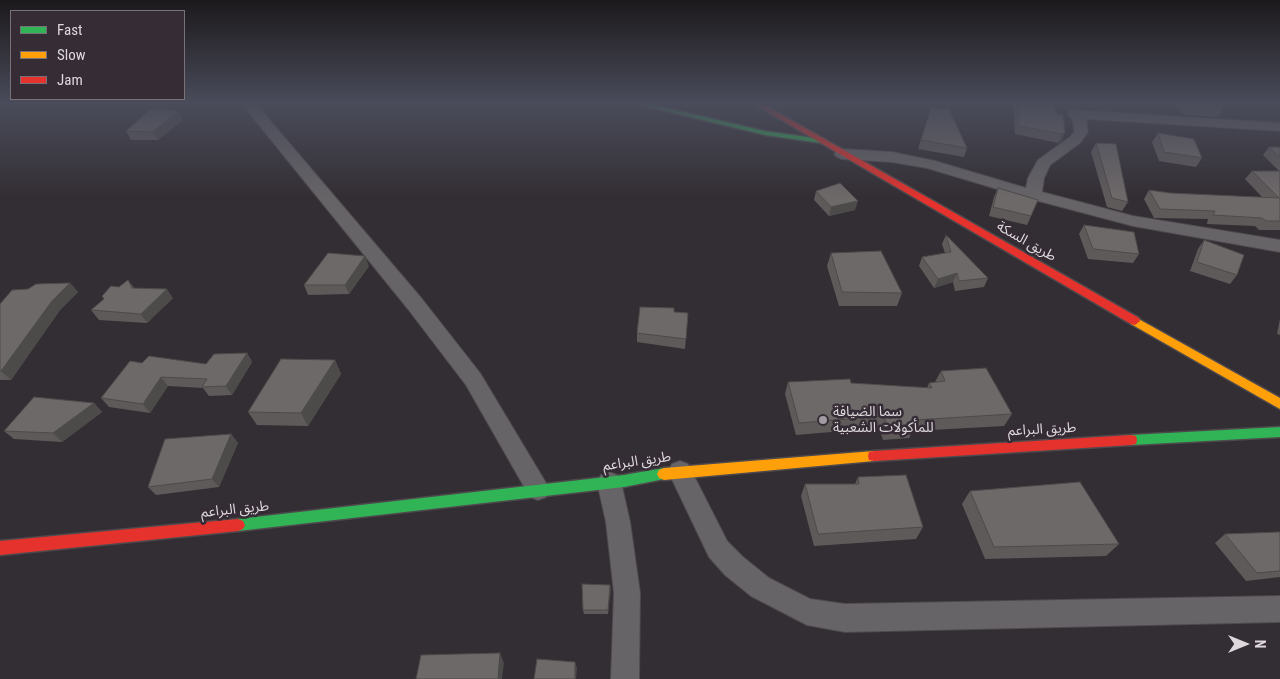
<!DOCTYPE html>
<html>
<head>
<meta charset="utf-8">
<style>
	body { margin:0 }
	#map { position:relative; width:1280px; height:679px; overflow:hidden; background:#332e33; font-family:"Roboto Condensed",sans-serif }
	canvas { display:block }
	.legend { position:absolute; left:10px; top:10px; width:175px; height:90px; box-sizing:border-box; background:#352c35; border:1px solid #797178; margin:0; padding:6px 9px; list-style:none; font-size:15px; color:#ded8dd }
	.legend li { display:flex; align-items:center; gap:10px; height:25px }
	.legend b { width:25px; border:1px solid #797178 }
	.north { position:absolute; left:1220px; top:619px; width:50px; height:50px; -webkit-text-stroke:4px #352c35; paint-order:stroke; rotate:90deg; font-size:14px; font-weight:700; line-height:20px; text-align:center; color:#ded8dd }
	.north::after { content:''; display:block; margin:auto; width:18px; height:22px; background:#ded8dd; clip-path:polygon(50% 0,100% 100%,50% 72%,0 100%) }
</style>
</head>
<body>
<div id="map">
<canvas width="1280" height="679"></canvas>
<ul class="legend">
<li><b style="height:6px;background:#30b455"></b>Fast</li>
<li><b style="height:6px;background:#ff9f0a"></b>Slow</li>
<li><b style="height:6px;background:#e5322d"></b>Jam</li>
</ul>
<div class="north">N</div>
</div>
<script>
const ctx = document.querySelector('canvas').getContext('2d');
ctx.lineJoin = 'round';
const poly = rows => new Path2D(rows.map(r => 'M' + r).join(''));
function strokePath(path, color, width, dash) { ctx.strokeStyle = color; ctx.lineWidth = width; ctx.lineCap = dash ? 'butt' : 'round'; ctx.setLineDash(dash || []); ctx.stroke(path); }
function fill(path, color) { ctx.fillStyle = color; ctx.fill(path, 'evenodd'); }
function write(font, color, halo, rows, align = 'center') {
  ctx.font = font + ' "Roboto Condensed","Noto Sans Arabic",sans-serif'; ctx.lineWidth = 5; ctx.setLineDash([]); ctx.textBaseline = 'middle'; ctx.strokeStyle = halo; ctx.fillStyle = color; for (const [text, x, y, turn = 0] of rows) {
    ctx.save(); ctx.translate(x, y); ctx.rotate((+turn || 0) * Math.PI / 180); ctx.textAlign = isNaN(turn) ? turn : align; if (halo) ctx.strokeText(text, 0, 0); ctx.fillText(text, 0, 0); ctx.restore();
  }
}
const street = poly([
	[242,104,256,104,422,299,480,373,546,483,550,490,546,497,538,500,530,497,466,385,408,309,242,104],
	[1075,110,1280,123,1280,131,1086,119,1088,132,1080,143,1050,165,1044,178,1042,192,1133,216,1280,240,1280,252,1133,226,1027,198,927,168,892,162,842,159,837,157,834,154,837,151,842,149,892,152,935,161,1026,188,1028,178,1038,160,1070,137,1074,132,1073,121,1068,114,1070,111,1075,110],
	[680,461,688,464,727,541,743,557,769,578,810,599,845,604,1280,596,1280,622,845,632,807,625,751,596,725,575,709,557,668,471,672,464,680,461],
	[609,472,617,475,621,482,630,522,640,593,639,679,611,679,614,593,606,522,597,482,601,475,609,472]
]);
const fast = poly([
	[636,104,650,104,765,131,821,139,825,141,821,143,765,135,636,104],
	[1280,427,1280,437,1131,445,1126,444,1125,440,1126,436,1131,435,1280,427],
	[664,468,669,470,671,474,669,478,624,487,238,531,233,529,231,525,233,521,238,519,624,475,664,468]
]);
const slow = poly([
	[1135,317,1280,398,1280,409,1131,324,1130,321,1135,317],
	[874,451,879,452,880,456,879,460,874,461,664,480,659,478,657,474,659,470,664,468,874,451]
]);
const jam = poly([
	[754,104,763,104,1139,318,1140,321,1135,325,1131,324,754,104],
	[1131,435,1136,436,1137,440,1136,444,1131,445,874,461,869,460,868,456,869,452,874,451,1131,435],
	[238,519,243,521,245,525,243,529,238,531,0,555,0,541,238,519]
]);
strokePath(street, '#4e494d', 2);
strokePath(fast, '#4e494d', 3);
strokePath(slow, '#4e494d', 3);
strokePath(jam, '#4e494d', 3);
fill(street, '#676467');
fill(fast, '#30b455');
fill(slow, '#ff9f0a');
fill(jam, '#e5322d');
fill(poly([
	[126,104,163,104,160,106,126,105],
	[1013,104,1051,104,1065,132,1061,141,1058,143,1015,134],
	[1173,104,1219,104,1223,108,1218,117,1184,115],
	[931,108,967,148,964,157,918,149],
	[178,111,183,120,158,140,131,140,126,131],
	[1158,133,1202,158,1196,167,1159,161,1152,142],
	[1096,143,1128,202,1122,211,1107,207,1091,152],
	[1269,147,1280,147,1280,230,1259,230,1255,226,1207,224,1208,219,1154,218,1144,199,1149,190,1170,193,1262,197,1245,179,1252,171,1279,171,1263,155],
	[998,188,1031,216,1027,225,989,216,994,197],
	[816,191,855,210,829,216,814,200],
	[1084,225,1139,254,1133,263,1088,259,1079,234],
	[946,235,988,278,984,287,955,291,953,282,934,288,919,266,922,257,945,253,942,244],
	[1204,240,1237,275,1230,284,1190,271,1198,249],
	[831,253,902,293,897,306,839,306,827,266],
	[369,266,349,294,308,295,304,285],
	[128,280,134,288,173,298,147,323,99,320,91,310],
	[70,283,78,292,60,310,11,380,0,380,0,304,28,289],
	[674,312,688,313,685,349,637,342,637,333],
	[1280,319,1280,335,1277,334],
	[247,353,252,362,232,395,209,396,203,388,168,386,150,413,109,407,101,398,142,363,206,364],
	[335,360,341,374,308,426,257,425,248,412],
	[941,371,1012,414,1004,426,913,431,909,438,883,440,879,428,796,435,785,394,788,382,851,383,927,388,929,383,935,382],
	[94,403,102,412,62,442,14,439,4,431],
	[231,434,238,443,219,487,156,495,148,487],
	[858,477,923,527,916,539,814,546,801,496,805,484,855,484],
	[970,491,1119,544,1106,556,985,559,962,504],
	[1280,532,1280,577,1246,581,1215,543,1225,534],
	[610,585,608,614,584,614,583,610]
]), '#5f5a5a');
fill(poly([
	[178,111,183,120,158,140,153,132],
	[1065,132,1061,141,1058,143,1062,134],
	[858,201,855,210,829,216,831,207],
	[365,256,369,266,349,294,345,285],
	[957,273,953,282,934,288,938,279],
	[70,283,78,292,60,310,11,380,1,371,52,301],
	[167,289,173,298,147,323,141,314],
	[247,353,252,362,232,395,226,386],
	[335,360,341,374,308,426,301,413],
	[161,377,168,386,150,413,143,404],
	[94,403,102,412,62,442,53,433],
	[231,434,238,443,219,487,212,479],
	[610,585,611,589,608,614,608,610],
	[500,653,504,663,502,679,498,679],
	[575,662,577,668,576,679,575,679]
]), '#4d4a4a');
const building = poly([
	[1017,104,1051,104,1057,114,1063,115,1065,132,1062,134,1019,126,1017,104],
	[1187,104,1219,104,1223,108,1189,106,1187,104],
	[152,108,178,111,153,132,126,131,152,108],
	[931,108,949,109,967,148,921,140,931,108],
	[1158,133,1194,139,1202,158,1164,152,1158,133],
	[1096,143,1116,144,1128,202,1112,198,1096,143],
	[1269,147,1280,147,1280,157,1269,147],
	[1252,171,1280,171,1280,221,1266,221,1262,218,1213,215,1215,211,1160,209,1149,190,1170,193,1279,198,1252,171],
	[840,183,858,201,831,207,816,191,840,183],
	[998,188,1038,200,1031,216,993,207,998,188],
	[1084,225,1134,232,1139,254,1093,249,1084,225],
	[946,235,988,278,959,281,957,273,938,279,922,257,951,252,946,235],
	[1204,240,1244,255,1237,275,1197,262,1204,240],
	[881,251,902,293,842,292,831,253,881,251],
	[328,253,365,256,345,285,304,285,328,253],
	[128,280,132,288,167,289,141,314,91,310,104,299,102,296,111,286,119,287,128,280],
	[70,283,52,301,1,371,0,371,0,304,12,290,28,289,36,284,70,283],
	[640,307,674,308,674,312,688,313,686,339,637,333,640,307],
	[247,353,226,386,202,387,207,379,161,377,143,404,101,398,130,361,142,363,149,356,206,364,214,354,247,353],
	[281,359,335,360,301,413,248,412,281,359],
	[986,368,1012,414,913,420,915,426,888,428,884,416,799,423,788,382,850,379,851,383,932,388,929,383,945,381,941,371,986,368],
	[34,397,94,403,53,433,4,431,34,397],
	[231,434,212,479,148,487,165,439,231,434],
	[906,475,923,527,818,534,805,484,859,484,858,477,906,475],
	[1080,482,1119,544,994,547,970,491,1080,482],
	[1280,532,1280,571,1257,573,1225,534,1280,532],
	[582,584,610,585,608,610,583,610,582,584],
	[500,653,498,679,416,679,421,655,500,653],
	[537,659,575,662,575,679,534,679,537,659]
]);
fill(building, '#6e6969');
strokePath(building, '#4d4a4a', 1);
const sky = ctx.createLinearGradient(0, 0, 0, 199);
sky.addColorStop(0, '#1c191c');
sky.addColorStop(0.52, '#4a4c5b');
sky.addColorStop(1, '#4a4c5b00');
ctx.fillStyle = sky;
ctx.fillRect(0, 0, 1280, 199);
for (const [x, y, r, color] of [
	[823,420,5,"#a29ca2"]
]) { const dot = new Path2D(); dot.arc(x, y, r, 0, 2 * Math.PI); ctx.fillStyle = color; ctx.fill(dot); strokePath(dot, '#352c35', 2); }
write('14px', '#ded8dd', '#352c35', [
	["طريق السكة",1026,242,30],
	["طريق البراعم",1042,430,-3],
	["طريق البراعم",637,462,-8],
	["طريق البراعم",235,510,-6]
]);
write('14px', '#ded8dd', '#352c35', [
	["سما الضيافة",833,412],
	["للمأكولات الشعبية",833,428]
], 'left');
</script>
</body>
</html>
